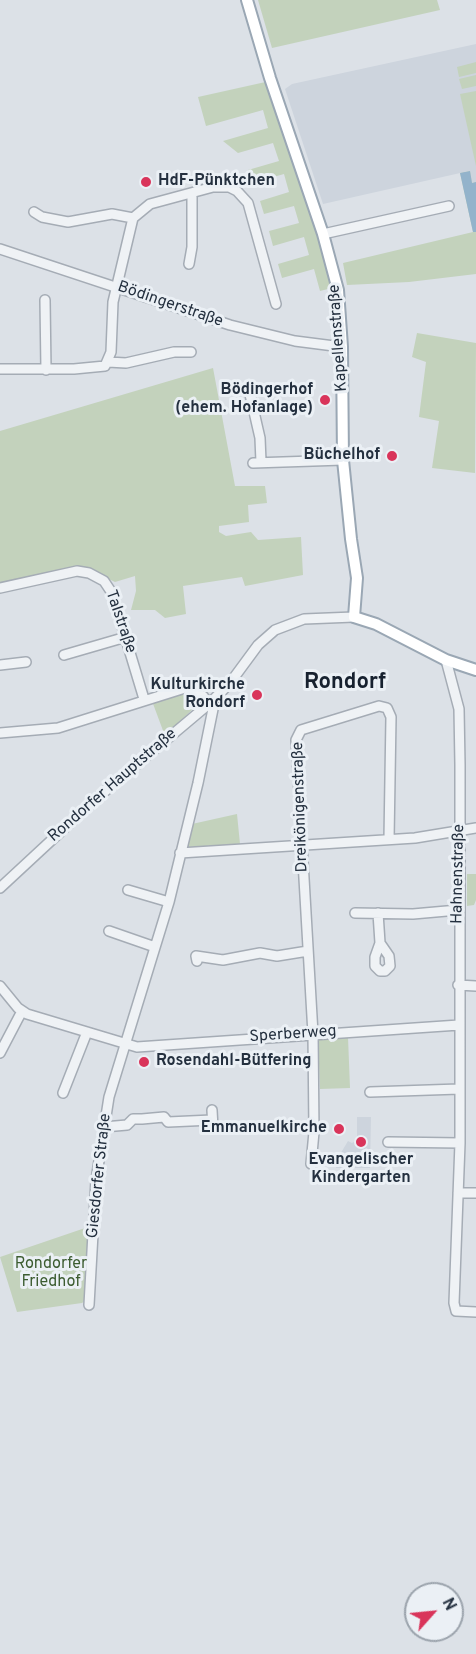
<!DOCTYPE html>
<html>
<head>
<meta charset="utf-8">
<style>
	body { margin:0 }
	#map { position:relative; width:476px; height:1654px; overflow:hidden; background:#dce1e7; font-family:Overpass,sans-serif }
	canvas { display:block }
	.north { position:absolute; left:404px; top:1582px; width:60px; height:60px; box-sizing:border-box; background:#ebf0f5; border:2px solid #9ba3ac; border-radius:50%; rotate:63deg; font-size:16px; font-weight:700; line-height:24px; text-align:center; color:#24303f }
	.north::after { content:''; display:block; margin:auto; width:21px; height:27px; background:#d9345a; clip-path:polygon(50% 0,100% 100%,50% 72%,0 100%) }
</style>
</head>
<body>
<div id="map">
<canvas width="476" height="1654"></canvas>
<div class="north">N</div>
</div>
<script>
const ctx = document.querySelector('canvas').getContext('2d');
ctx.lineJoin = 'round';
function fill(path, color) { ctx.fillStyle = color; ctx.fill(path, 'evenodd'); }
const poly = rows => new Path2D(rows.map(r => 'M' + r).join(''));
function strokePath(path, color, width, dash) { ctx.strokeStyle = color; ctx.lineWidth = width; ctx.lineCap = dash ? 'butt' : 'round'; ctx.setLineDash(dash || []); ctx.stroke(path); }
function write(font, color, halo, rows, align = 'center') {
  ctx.font = font + ' Overpass,sans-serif'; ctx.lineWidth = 6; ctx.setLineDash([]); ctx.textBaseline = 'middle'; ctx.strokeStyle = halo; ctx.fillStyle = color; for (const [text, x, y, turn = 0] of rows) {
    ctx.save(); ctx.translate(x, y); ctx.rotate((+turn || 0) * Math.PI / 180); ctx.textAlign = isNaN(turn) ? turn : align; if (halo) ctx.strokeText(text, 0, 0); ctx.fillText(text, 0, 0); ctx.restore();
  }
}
fill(poly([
	[476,44,476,182,472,183,469,171,323,204,285,89,292,84],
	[357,1117,371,1117,370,1168,336,1168,336,1161,348,1141,352,1143,357,1140]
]), '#cdd4dd');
fill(poly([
	[258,0,437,0,440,10,272,48],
	[476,62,476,73,459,77,457,67],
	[476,75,476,86,462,89,459,79],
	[270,81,336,287,320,291,314,269,282,278,278,264,309,255,304,237,273,246,269,231,299,223,294,206,264,214,260,201,289,192,284,174,252,183,248,170,279,161,273,143,238,153,223,141,268,128,263,110,206,126,198,97],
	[476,91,476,166,460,94],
	[470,171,472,183,476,182,476,274,409,282,347,285,343,263,473,232,460,173],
	[417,333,476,343,475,473,432,468,439,421,419,417,426,362,412,357],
	[213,368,235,486,265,486,267,503,248,505,249,522,219,526,219,532,226,536,251,532,258,540,301,537,303,575,245,586,242,577,183,586,186,614,165,618,155,610,131,610,136,591,135,576,115,582,96,573,0,585,0,431],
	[183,693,196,695,199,703,165,736,152,701],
	[237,814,240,844,189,847,187,844,192,824],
	[467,874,476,874,476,900,474,905,467,906],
	[348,1037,350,1088,320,1089,318,1038],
	[88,1227,86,1300,82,1303,17,1312,0,1257]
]), '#c3d2bc');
fill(poly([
	[470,171,472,183,476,182,476,232,473,232,460,173]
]), '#93b3cb');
const minor = poly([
	[34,212,42,217,68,222,112,214,133,218],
	[323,234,449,206],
	[0,249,230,325,295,341,342,347],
	[189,264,192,247,192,193],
	[45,300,46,370],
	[108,362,126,363,174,352,191,352],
	[0,369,74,369,105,366,111,352,113,302,133,218,150,204,213,187,229,187,237,191,248,203,276,304],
	[249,390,260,438,261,462],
	[253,463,343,460],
	[0,588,77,571,89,573,104,581,112,593,144,699],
	[64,655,126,637],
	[446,660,459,709,460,765,460,1143,454,1303,456,1311,476,1312],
	[0,665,26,662],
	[0,733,58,728,185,688,203,696,213,709,198,783,169,902,109,1097,96,1180,89,1305],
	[180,853,415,838,476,828],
	[0,888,97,798,210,703,230,683,258,645,275,630,304,619,354,617],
	[128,890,169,902],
	[355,913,413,914,458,910],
	[378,913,380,943,375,957,375,966,380,971,385,971,390,966,389,956,380,943],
	[109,931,155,947],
	[197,961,196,956,223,960,260,953,277,956,308,951],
	[458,985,476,986],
	[0,986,18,1008,27,1014,137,1047,459,1025],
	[0,1053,22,1011],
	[370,1092,459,1089],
	[63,1093,87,1032],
	[212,1110,213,1128],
	[104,1127,127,1125,133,1119,142,1119,164,1117,168,1122,212,1120],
	[388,1142,460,1143],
	[311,1164,314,1132,313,1034,296,740,301,730,379,706,387,708,391,717,389,839],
	[458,1193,476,1193]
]);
const major = poly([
	[247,0,270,78,323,234,338,290,342,347,343,460,351,539,357,578,354,617,376,624,446,660,476,670]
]);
strokePath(minor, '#a5acb5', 12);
strokePath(major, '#9aa7b4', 14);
strokePath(minor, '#eff2f5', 9);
strokePath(major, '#fff', 10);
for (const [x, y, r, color] of [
	[146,182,6,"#d9345a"],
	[325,400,6,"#d9345a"],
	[392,456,6,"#d9345a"],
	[257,695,6,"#d9345a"],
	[144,1062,6,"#d9345a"],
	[339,1129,6,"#d9345a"],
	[361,1142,6,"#d9345a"]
]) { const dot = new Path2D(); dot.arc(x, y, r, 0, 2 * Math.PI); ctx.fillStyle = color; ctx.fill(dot); strokePath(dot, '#ebf0f5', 2); }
write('bold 16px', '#24303f', '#ebf0f5', [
	["HdF-Pünktchen",158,182,"left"],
	["Bödingerhof",313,391],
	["(ehem. Hofanlage)",313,409],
	["Büchelhof",380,456],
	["Kulturkirche",245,686],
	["Rondorf",245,704],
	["Rosendahl-Bütfering",156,1062,"left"],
	["Emmanuelkirche",327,1129],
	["Evangelischer",361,1161,"center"],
	["Kindergarten",361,1179,"center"]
], 'right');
write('16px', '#24303f', '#ebf0f5', [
	["Bödingerstraße",170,305,19],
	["Kapellenstraße",339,338,-94],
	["Talstraße",120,622,71],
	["Rondorfer Hauptstraße",113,786,-41],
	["Dreikönigenstraße",301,807,-92],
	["Hahnenstraße",459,874,-89],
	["Sperberweg",293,1035,-4],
	["Giesdorfer Straße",100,1176,-84]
]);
write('16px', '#3c5c30', '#ebf0f5', [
	["Rondorfer",51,1265],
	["Friedhof",51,1283]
]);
write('bold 22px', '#17212f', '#ebf0f5', [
	["Rondorf",345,684]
]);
</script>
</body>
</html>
